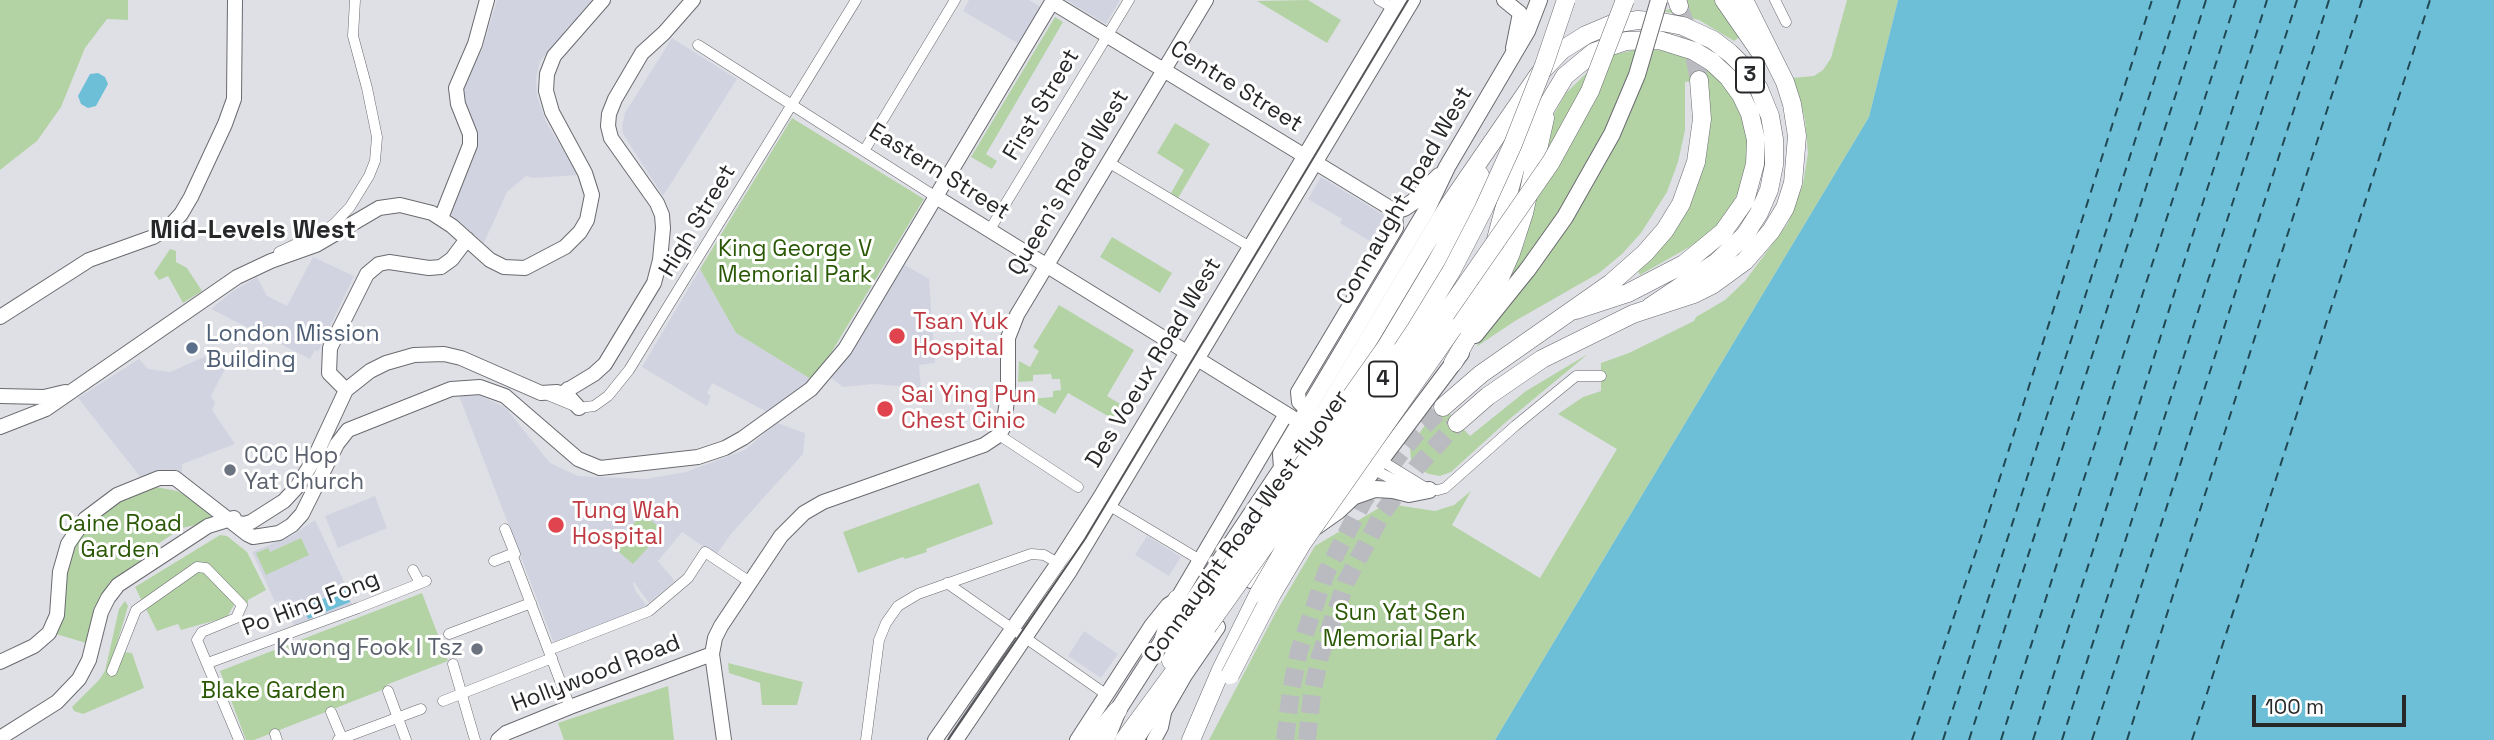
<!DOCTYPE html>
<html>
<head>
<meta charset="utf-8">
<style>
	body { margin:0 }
	#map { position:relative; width:2494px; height:740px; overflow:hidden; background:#dfe0e6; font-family:"Space Grotesk",sans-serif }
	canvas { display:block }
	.scale { position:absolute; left:2252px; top:695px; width:154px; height:32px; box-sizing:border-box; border:4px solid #27282a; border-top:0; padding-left:9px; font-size:21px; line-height:24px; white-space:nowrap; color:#27282a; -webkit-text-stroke:5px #fff; paint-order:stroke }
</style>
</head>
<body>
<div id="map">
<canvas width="2494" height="740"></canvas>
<div class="scale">100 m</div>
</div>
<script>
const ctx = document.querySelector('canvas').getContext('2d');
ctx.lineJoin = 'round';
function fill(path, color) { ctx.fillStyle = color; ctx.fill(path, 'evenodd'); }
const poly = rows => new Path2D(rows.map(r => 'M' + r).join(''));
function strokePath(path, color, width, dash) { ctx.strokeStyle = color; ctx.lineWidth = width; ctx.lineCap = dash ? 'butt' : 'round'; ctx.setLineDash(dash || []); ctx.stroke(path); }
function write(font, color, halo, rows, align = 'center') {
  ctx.font = font + ' "Space Grotesk",sans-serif'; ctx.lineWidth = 6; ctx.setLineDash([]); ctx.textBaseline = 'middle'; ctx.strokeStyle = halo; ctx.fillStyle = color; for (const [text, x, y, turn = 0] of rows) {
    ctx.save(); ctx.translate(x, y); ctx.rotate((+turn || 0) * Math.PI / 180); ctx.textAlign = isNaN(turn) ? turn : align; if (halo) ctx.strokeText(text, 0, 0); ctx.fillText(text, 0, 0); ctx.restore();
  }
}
fill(poly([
	[497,0,595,0,540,61,536,78,537,96,546,122,578,175,533,178,526,176,507,192,484,243,450,214,478,140,463,97,463,88,482,50],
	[969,0,1029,0,1041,7,1019,44,963,11],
	[1066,0,1120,0,1106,24],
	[672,38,737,79,663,196,623,134,622,126,625,113],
	[1321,177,1385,216,1370,241,1340,223,1342,219,1308,199],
	[313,257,354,276,318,352,315,350,310,359,211,309,233,291,257,277,267,296,287,306],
	[903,264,929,279,935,363,919,365,921,388,874,384,843,387,830,377],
	[700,269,736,333,814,381,771,414,712,383,707,393,711,396,707,406,642,367],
	[213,353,215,356,220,353,225,369,211,396,215,403,212,410,235,444,182,464,182,473,142,479,78,398,139,359,148,369,170,372],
	[458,393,476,394,505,407,550,463,578,476,645,479,686,472,745,450,777,423,805,433,803,454,731,534,716,555,682,532,658,561,675,581,649,603,634,582,633,583,636,592,647,606,555,646],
	[375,496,387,528,338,548,325,516],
	[315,520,342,577,352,604,294,626,295,629,283,600,275,602,252,552,293,535],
	[1147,536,1181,557,1169,576,1135,555],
	[1084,631,1118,654,1101,678,1068,656]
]), '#d1d4e0');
fill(poly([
	[0,0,128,0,128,20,107,19,85,48,61,107,37,141,0,170],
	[1308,0,1341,20,1327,43,1257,1],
	[1686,0,1717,0,1742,35,1734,41,1699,20,1663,11,1687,4],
	[1847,0,1898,0,1869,117,1495,740,1209,740,1276,612,1315,546,1379,508,1396,505,1435,511,1454,505,1471,491,1452,525,1540,578,1617,449,1558,414,1583,397,1601,391,1601,363,1629,353,1694,321,1696,317,1725,300,1745,281,1788,223,1803,184,1808,153,1805,120,1799,96,1792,78,1814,76,1823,70,1831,58],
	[1055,17,1063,22,986,154,997,161,992,169,971,157],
	[1639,49,1618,107,1576,189,1506,288,1504,286,1525,242,1536,195,1612,55],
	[1652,49,1671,52,1690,59,1710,71,1733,97,1743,118,1747,140,1747,163,1741,186,1731,207,1716,226,1698,242,1640,275,1638,271,1650,260,1689,205,1706,157,1710,126,1708,79,1685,82,1685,130,1678,162,1667,192,1641,233,1622,254,1599,273,1515,321,1476,347,1552,247,1588,193,1618,136],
	[1594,66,1540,167,1553,116,1566,93],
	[792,118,924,199,814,381,736,333,700,269],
	[1175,123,1210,144,1178,198,1171,193,1184,170,1157,153],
	[1112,237,1172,273,1160,293,1100,257],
	[170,249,176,251,176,262,187,268,202,291,183,303,168,276,159,280,154,273],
	[1059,305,1134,350,1107,396,1122,405,1113,419,1068,393,1055,414,1029,399,1053,397,1053,391,1061,390,1060,379,1052,379,1051,374,1033,375,1033,381,1018,382,1019,361,1030,367,1039,351,1033,347],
	[1588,354,1506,422,1451,472,1440,476,1429,474,1418,469,1411,462,1410,446,1433,414,1438,402,1470,436,1526,391],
	[979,483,993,524,926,549,927,552,905,559,903,557,858,573,843,532],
	[156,487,177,491,191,498,212,517,195,525,182,528,150,549,139,562,109,583,95,607,86,643,56,634,64,613,66,573,70,554,82,533,91,523,123,498],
	[643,513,663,531,633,564,613,547],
	[220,535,227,536,247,552,266,590,248,600,248,603,234,605,227,617,181,630,178,624,157,631,135,587],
	[301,538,309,555,266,575,256,553,268,548,270,552],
	[422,593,448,661,386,685,387,688,254,740,246,740,220,671],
	[125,601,128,606,109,671,114,673,125,652,132,653,144,688,83,714,74,711,72,707,99,680,105,671,119,609],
	[728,663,803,682,797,705,762,705,760,683,729,673],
	[668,686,674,740,564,740,558,723]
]), '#b4d3a5');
fill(poly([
	[1898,0,2494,0,2494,740,1495,740,1869,117],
	[98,73,105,77,108,84,96,106,88,108,81,104,78,96,90,74],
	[345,590,350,602,308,619,303,607]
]), '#6cbfd7');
strokePath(poly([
	[1912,740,1981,537,2152,0],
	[1943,740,2180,0],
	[1969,740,2206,0],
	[2001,740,2236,0],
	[2033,740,2267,0],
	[2062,740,2297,0],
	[2092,740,2329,0],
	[2127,740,2362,0],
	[2192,740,2430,0]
]), '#214753', 2, [9, 7]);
strokePath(poly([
	[1679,6,1691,40,1699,80],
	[1285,740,1291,691,1299,651,1326,573,1364,500,1415,435,1443,407],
	[1307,740,1312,694,1320,656,1346,582,1383,512,1416,468,1457,423]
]), '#babbc0', 18, [18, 9]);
const street = poly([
	[1379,0,1398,11],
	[1775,0,1786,22],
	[698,45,936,197],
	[864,151,955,0],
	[1108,162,1255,250],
	[989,231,1129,0],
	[279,252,326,230,335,223,350,207,369,176,375,161,377,137,367,88,353,36,355,0],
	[550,396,579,408,594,406,608,396,629,370,856,0],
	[999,435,1078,487],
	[1382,461,1426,488],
	[1375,470,1411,489,1438,490,1445,488,1515,426,1576,376,1601,376],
	[1110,506,1200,560],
	[505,529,515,554,512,554,570,707],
	[494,561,512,554],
	[413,570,420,583],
	[947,583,1107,695],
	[449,634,531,603],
	[549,650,649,611,688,578,705,552,750,582],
	[208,663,358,608,426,581],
	[453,664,475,740],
	[112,671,136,610,197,567,206,568,242,605,236,618,202,632,197,640,239,740],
	[388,691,406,740],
	[443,701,552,658],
	[331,712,342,738],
	[275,734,277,740],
	[338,740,421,709],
	[866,740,879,640,886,623,898,606,918,594,1031,554,1044,555,1058,563]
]);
const secondary = poly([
	[1504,0,1520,13,1513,48],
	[936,197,1309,428],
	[441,218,470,145,470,134,458,104,456,88,475,44,487,0],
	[0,317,89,260,153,237,170,226,181,214,191,197,225,124,234,99,235,0],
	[568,389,569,397,579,408],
	[346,390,329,373,330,348,367,274,379,264,389,262,429,268,441,267,452,259,467,239],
	[0,396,44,397,65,392],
	[0,427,46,409,237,277,271,261,316,245,379,208,400,205,432,213,452,226,490,260,504,267,525,268,565,247,580,232,587,220,592,195,585,173,552,112,546,91,547,74,554,56,603,0],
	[230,521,244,524,251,522,284,501,297,487,313,461,346,390,370,371,386,363,414,355,444,354,461,358,541,393,557,392,561,394,594,374,605,364,654,283,660,260,663,228,662,215,657,203,611,138,608,126,609,114,615,99,642,53,664,33,693,0],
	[0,662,34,646,49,633,57,615,60,572,68,544,85,519,117,495,159,478,175,478,247,534,253,537,279,533,292,525,302,514,337,444,348,430,451,389,480,387,505,396,578,459,600,468,698,457,725,448,743,438,811,389,845,349,1052,2,1395,211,1396,228,1298,392,1299,402,1313,416],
	[0,738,57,702,79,679,89,660,101,612,108,598,118,585,208,526,234,518],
	[498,740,506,733,570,707,712,654],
	[724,740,712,654,715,638,721,626,781,536,804,513,823,502,984,445,999,435,1003,428,1008,394,1008,338,1017,315,1206,0],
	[935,740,1058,563,1099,499,1398,0],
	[956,740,1070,571,1413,0],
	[1077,740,1151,626,1168,605,1177,599,1286,414],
	[1154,740,1161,727,1165,708]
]);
const primary = poly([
	[1395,211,1404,208,1413,202,1439,176],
	[1475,335,1528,269],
	[1282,468,1281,454,1426,211,1447,167,1527,31,1539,0],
	[1355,496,1375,489,1393,490,1409,494,1429,490],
	[1314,528,1338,511,1353,497,1461,353],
	[1251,580,1269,557,1286,544],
	[1106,740,1118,710,1164,638,1189,607,1282,468,1294,461,1320,421],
	[1135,740,1148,721,1165,708,1184,675,1217,627]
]);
const highway = poly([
	[1677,0,1679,6],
	[1724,0,1760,52],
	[1453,328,1475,295,1489,265,1515,169,1527,139,1565,76,1594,52,1626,41,1659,40,1694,51,1712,62,1728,77,1741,95,1750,114,1756,140,1755,164,1745,201,1723,232,1684,264,1628,293,1576,310],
	[1386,347,1436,263,1463,214,1480,175],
	[1453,363,1494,291,1511,253,1524,213,1545,118],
	[1443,407,1481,374,1611,283,1645,253,1665,230,1681,204,1696,162,1702,119,1699,80],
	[1320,421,1449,205,1539,74,1562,50,1586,35,1612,24,1638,20,1662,22,1683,26,1713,40,1730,53,1746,69,1759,89,1770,116,1774,139,1774,165,1769,190,1759,213,1745,235,1717,262,1650,307],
	[1457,423,1488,396,1542,359,1633,314,1694,294,1712,285,1745,261,1771,231,1785,208,1793,183,1797,136,1792,104,1785,82,1744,0],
	[1164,638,1177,599],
	[1171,661,1195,618],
	[1092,740,1118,710],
	[1124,740,1207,627],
	[1191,740,1221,670,1259,593]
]);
strokePath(street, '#6a6b70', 11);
strokePath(secondary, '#6a6b70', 16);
strokePath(primary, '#6a6b70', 18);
strokePath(highway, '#6a6b70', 19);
strokePath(street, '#fff', 10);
strokePath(secondary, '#fff', 14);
strokePath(primary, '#fff', 16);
strokePath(highway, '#fff', 18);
strokePath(poly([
	[948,740,1085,539,1408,0]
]), '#545558', 2);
const primaryBridge = poly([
	[1528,269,1565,217,1612,134,1637,75,1659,0]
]);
const highwayBridge = poly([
	[1259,593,1293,534,1551,162,1590,91,1625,0],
	[1195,618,1386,347],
	[1207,627,1356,418,1416,329,1452,270,1484,208,1513,144,1544,65,1566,0],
	[1230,675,1272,594,1303,542,1453,328]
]);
strokePath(primaryBridge, '#6a6b70', 18, []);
strokePath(highwayBridge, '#6a6b70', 19, []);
strokePath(primaryBridge, '#fff', 16);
strokePath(highwayBridge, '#fff', 18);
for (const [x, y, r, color] of [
	[897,336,9,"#e0444e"],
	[192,348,7,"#5c6f8a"],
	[885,409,9,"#e0444e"],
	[230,470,7,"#6b7280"],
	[556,525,9,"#e0444e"],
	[477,649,7,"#6b7280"]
]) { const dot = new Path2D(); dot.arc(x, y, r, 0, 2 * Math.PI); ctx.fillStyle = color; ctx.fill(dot); strokePath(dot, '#fff', 2.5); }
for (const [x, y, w] of [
	[1750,75,28],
	[1383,379,28]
]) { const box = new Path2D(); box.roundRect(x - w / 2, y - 17.5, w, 35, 5); ctx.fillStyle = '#fff'; ctx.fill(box); strokePath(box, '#27282a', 2); }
write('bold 21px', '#27282a', null, [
	["3",1750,75],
	["4",1383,379]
]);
write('23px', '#27282a', '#fff', [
	["Centre Street",1236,87,32],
	["First Street",1042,105,-59],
	["Eastern Street",939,172,32],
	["Queen's Road West",1069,183,-59],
	["Connaught Road West",1405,196,-60],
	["High Street",698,221,-59],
	["Des Voeux Road West",1154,363,-59],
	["Connaught Road West flyover",1247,527,-54],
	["Po Hing Fong",311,604,-21],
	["Hollywood Road",596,674,-21]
]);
write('23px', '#2a5805', '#fff', [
	["King George V",795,250],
	["Memorial Park",795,276],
	["Caine Road",120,525],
	["Garden",120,551],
	["Sun Yat Sen",1400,614],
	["Memorial Park",1400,640],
	["Blake Garden",273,692]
]);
write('23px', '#be3a42', '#fff', [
	["Tsan Yuk",913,323],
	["Hospital",913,349],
	["Sai Ying Pun",901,396],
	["Chest Cinic",901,422],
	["Tung Wah",572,512],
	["Hospital",572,538]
], 'left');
write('23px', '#4e5e75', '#fff', [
	["London Mission",206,335],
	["Building",206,361]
], 'left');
write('23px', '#5b616d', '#fff', [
	["CCC Hop",244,457],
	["Yat Church",244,483],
	["Kwong Fook I Tsz",463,649,"right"]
], 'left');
write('bold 26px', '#27282a', '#fff', [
	["Mid-Levels West",253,231]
]);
</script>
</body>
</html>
